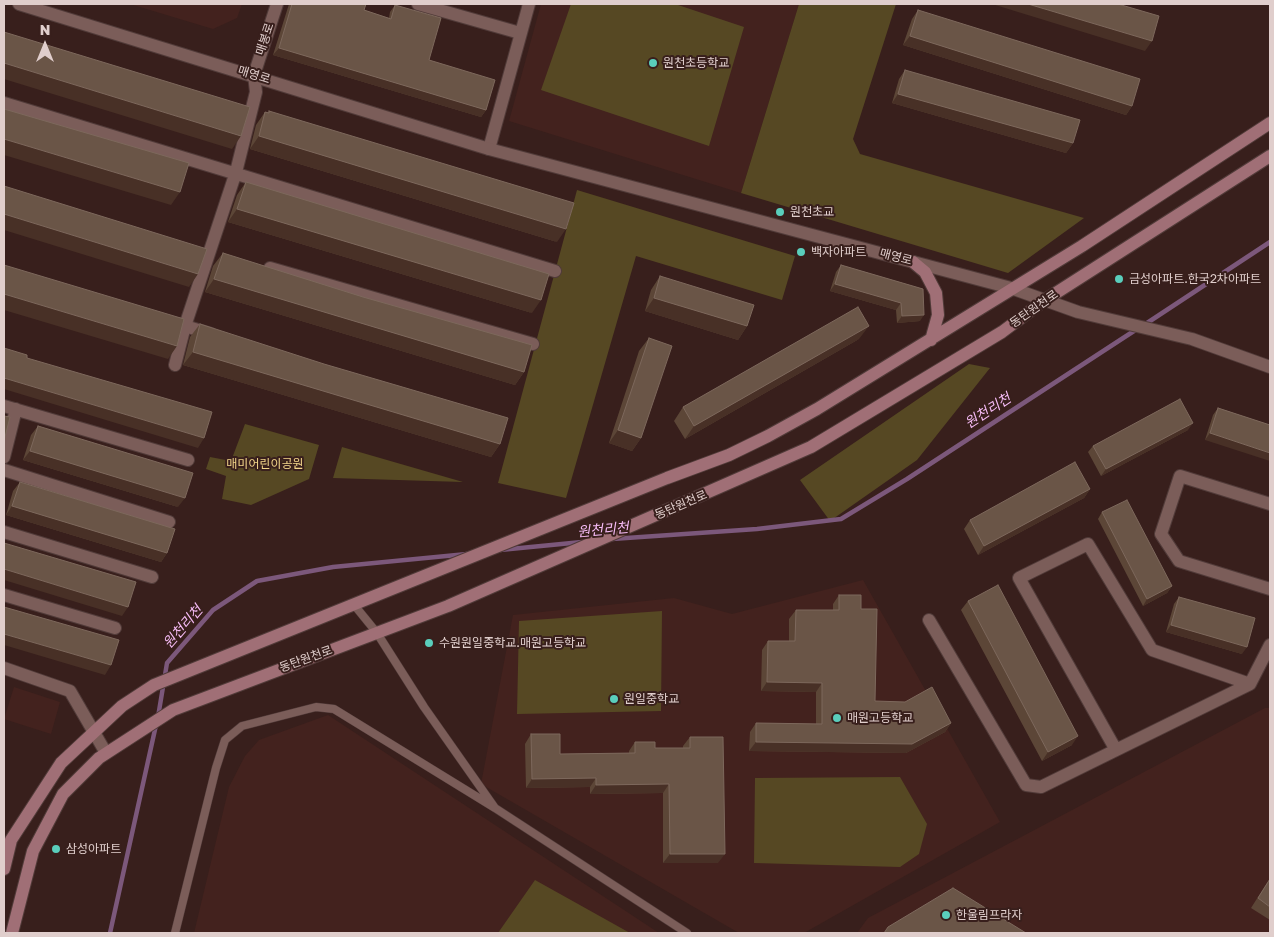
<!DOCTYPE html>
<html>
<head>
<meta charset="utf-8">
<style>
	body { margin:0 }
	#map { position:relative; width:1274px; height:937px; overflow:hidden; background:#381f1c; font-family:"Golos Text",sans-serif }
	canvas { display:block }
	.frame { position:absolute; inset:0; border:5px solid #e0cecc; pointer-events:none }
	.north { position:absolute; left:20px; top:20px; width:50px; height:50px; -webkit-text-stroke:4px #381f1c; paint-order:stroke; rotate:0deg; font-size:14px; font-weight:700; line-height:20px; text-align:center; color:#e0cecc }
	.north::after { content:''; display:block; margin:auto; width:18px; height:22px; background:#e0cecc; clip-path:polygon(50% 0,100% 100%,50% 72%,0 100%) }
</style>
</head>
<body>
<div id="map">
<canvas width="1274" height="937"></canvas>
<div class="frame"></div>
<div class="north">N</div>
</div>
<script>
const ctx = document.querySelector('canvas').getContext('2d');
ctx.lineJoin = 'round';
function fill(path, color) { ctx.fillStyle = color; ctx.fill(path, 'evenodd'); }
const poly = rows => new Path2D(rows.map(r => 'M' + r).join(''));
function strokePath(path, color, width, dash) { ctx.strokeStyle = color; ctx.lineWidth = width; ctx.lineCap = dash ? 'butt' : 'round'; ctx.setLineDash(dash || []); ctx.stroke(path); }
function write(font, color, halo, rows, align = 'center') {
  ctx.font = font + ' "Golos Text","Noto Sans KR",sans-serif'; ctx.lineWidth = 4; ctx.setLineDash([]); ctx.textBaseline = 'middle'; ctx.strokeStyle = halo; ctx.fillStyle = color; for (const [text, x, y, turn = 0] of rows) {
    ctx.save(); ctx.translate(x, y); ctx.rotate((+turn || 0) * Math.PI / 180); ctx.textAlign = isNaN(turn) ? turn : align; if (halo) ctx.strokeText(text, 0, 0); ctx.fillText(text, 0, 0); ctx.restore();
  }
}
fill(poly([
	[130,4,242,4,237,18,213,29],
	[541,4,799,4,741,193,509,121],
	[863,580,1000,822,804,933,739,933,481,784,513,615,674,598,732,614],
	[14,687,60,702,51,734,4,719],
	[1265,708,1270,708,1270,933,857,933,868,918],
	[328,715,659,933,194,933,229,787,245,756,259,740]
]), '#43221e');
fill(poly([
	[571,4,675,4,744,27,709,146,541,90],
	[799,4,896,4,853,139,860,154,1084,218,1008,273,741,193],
	[577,190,795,256,782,300,636,256,566,498,498,483],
	[969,364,990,368,917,460,830,521,800,480],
	[245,424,319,445,309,479,251,505,222,499,226,476,206,469,210,457,231,461],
	[342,447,463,482,333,478],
	[662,611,661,711,517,714,519,621],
	[900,777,927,824,919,854,900,867,754,863,755,778],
	[535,880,630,933,498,933]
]), '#564823');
strokePath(poly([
	[1144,325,1270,242],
	[612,539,757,529,841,519,907,479,1137,329],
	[500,550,582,542],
	[158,717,167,663,213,610,257,581,333,567,467,554],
	[110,933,156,725]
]), '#7c587b', 4.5);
const service = poly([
	[355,606,377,633,424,707,495,808,687,933],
	[175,933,216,768,225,740,242,726,316,707,334,709,495,808]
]);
const minor = poly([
	[418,4,520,33],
	[4,103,555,271],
	[489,149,529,4],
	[270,268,533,344],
	[211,334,185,326,236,172,256,92,254,75],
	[175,365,185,326,178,324],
	[4,406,188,460],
	[4,457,16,409],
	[4,470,169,522],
	[1270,504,1180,476,1161,534,1179,561,1270,589],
	[4,532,152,577],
	[4,595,115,628],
	[929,620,1026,785,1041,787,1250,684,1270,645],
	[4,668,70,691,106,753],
	[1116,750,1019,578,1088,544,1152,650,1250,684]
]);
const tertiary = poly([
	[19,4,489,149,1011,288,1078,312,1192,339,1270,367],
	[254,75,277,4]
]);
const secondary = poly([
	[913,262,925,272,936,293,938,315,931,340],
	[4,869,11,840,61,763,122,706,154,685,667,478,729,455,768,436,817,409,1082,246,1270,123],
	[12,933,33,851,63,794,99,758,173,710,448,606,811,447,1002,332,1045,300,1270,156]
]);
strokePath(service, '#513b39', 9);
strokePath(minor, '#513b39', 14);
strokePath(tertiary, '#513b39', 14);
strokePath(secondary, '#513b39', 14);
strokePath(service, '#7b5d59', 8);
strokePath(minor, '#7b5d59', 12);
strokePath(tertiary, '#7b5d59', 12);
strokePath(secondary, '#a06f76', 12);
fill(poly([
	[289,4,366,4,364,10,389,18,390,12,395,5,429,60,486,110,481,117,273,55],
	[918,10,1132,106,1126,115,903,45,912,19],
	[905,70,1073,143,1066,153,892,103,899,79],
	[269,111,557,242,250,149,256,125,265,112,268,113],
	[246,182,532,313,228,222,237,195],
	[223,253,524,372,515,385,205,292,213,266],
	[841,265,923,289,920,321,897,323,896,310,830,291,836,272],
	[660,276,747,326,738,340,645,311,651,290],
	[200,324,500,444,491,457,183,365,190,337],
	[649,338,641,438,632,451,609,443,639,351],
	[859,339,685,439,674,421,683,407],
	[1218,408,1270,425,1205,440,1213,415],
	[38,426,178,507,23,460,31,435],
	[1188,430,1101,476,1088,452,1093,446],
	[20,482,167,553,161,562,6,515,13,491],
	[1090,489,1084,498,978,555,964,529,970,520],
	[1102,512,1172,586,1167,593,1143,606,1098,519],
	[839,595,861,609,875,701,951,723,945,732,906,753,749,751,750,732,756,723,816,724,816,692,761,691,762,650,768,641,789,641,789,619,796,610,833,610,833,604],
	[1179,597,1242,654,1166,632,1174,604],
	[968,601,1072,745,1042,761,961,610],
	[531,734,560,754,629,753,629,751,635,742,655,748,683,748,683,746,690,737,718,863,663,863,663,793,590,794,590,787,526,788,525,744],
	[1270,878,1270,920,1251,908]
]), '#5c4637');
fill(poly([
	[992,4,1028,4,1152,41,1145,51],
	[910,36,1132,106,1126,115,903,45],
	[279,48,486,110,481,117,273,55],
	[4,63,241,136,232,149,4,79],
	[898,94,1073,143,1066,153,892,103],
	[259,136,566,229,557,242,250,149],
	[4,139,180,192,171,205,4,155],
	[237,209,541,300,532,313,228,222],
	[4,214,198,274,189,287,4,230],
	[214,279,524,372,515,385,205,292],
	[835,284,901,303,896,310,830,291],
	[4,294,177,346,168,359,4,310],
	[654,298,747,326,738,340,645,311],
	[924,315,920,321,897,323,902,316],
	[869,326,859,339,685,439,694,426],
	[193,352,500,444,491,457,183,365],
	[4,378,204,438,198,448,4,389],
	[1193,423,1188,430,1101,476,1106,469],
	[618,430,641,438,632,451,609,443],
	[1210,433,1270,453,1270,461,1205,440],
	[30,451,185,498,178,507,23,460],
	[1090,489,1084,498,978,555,984,546],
	[12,506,167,553,161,562,6,515],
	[4,569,128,607,122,616,4,580],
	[1172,586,1167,593,1143,606,1147,599],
	[1171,625,1247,647,1242,654,1166,632],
	[4,634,111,665,105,675,4,645],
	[767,682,822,683,816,692,761,691],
	[951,723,945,732,906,753,749,751,756,742],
	[1078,736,1072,745,1042,761,1048,752],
	[596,778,590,787,526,788,532,779],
	[669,784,663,793,590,794,596,785],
	[670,854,725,854,718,863,663,863]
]), '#483026');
const building = poly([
	[292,4,366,4,364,10,391,19,395,5,441,18,429,60,495,80,486,110,279,48,292,4],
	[1028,4,1118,4,1159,16,1152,41,1028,4],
	[918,10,1140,79,1132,106,910,36,918,10],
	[4,32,250,107,241,136,4,63,4,32],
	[905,70,1080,120,1073,143,898,94,905,70],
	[4,109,189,163,180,192,4,139,4,109],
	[269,111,574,203,566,229,259,136,265,112,269,113,269,111],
	[246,182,549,274,541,300,237,209,246,182],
	[4,186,207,249,198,274,4,214,4,186],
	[223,253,363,297,532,345,524,372,214,279,223,253],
	[4,265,184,319,177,346,4,294,4,265],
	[841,265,923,289,924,315,902,316,901,303,835,284,841,265],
	[660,276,754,305,747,326,654,298,660,276],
	[858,307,869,326,694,426,683,407,858,307],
	[200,324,324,364,508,418,500,444,193,352,200,324],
	[649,338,672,346,641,438,618,430,649,338],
	[4,348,27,355,27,358,212,412,204,438,4,378,4,348],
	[1180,399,1193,423,1106,469,1093,446,1180,399],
	[1218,408,1270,425,1270,453,1210,433,1218,408],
	[4,416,10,417,4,441,4,416],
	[38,426,193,473,185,498,30,451,38,426],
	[1075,462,1090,489,984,546,970,520,1075,462],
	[20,482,175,529,167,553,12,506,20,482],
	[1127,500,1172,586,1147,599,1102,512,1127,500],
	[4,543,136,582,128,607,4,569,4,543],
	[998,585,1078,736,1048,752,968,601,998,585],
	[839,595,861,595,861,609,877,609,875,701,905,702,932,687,951,723,912,744,756,742,756,723,822,724,822,683,767,682,768,641,795,641,796,610,839,610,839,595],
	[1179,597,1255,618,1247,647,1171,625,1179,597],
	[4,607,119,640,111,665,4,634,4,607],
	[531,734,560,734,560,754,635,753,635,742,655,742,655,748,690,748,690,737,723,737,725,854,670,854,669,784,596,785,596,778,532,779,531,734],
	[1270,879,1270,907,1258,898,1270,879],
	[953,888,1026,933,884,933,888,927,953,888]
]);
fill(building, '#6a5547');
strokePath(building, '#7d685c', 1);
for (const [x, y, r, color] of [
	[653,63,5,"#5acebc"],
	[780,212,5,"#5acebc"],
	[801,252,5,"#5acebc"],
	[1119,279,5,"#5acebc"],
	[429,643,5,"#5acebc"],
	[614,699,5,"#5acebc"],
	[837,718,5,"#5acebc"],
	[56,849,5,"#5acebc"],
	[946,915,5,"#5acebc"]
]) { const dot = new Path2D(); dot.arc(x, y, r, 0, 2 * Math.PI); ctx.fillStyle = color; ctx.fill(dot); strokePath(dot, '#381f1c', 2); }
write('12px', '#e0cecc', '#381f1c', [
	["매봉로",265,39,-72],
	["매영로",254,75,17],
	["매영로",896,257,15],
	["동탄원천로",1034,309,-35],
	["동탄원천로",681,505,-23],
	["동탄원천로",306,659,-20]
]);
write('12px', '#e0cecc', '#381f1c', [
	["원천초등학교",663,63],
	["원천초교",790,212],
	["백자아파트",811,252],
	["금성아파트.한국2차아파트",1129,279],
	["수원원일중학교.매원고등학교",439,643],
	["원일중학교",624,699],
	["매원고등학교",847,718],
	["삼성아파트",66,849],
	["한울림프라자",956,915]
], 'left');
write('12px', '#f3d68a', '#381f1c', [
	["매미어린이공원",265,464]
]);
write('italic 14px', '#f5bbf5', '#381f1c', [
	["원천리천",988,411,-33],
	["원천리천",603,530,-5],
	["원천리천",183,627,-49]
]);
</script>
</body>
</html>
